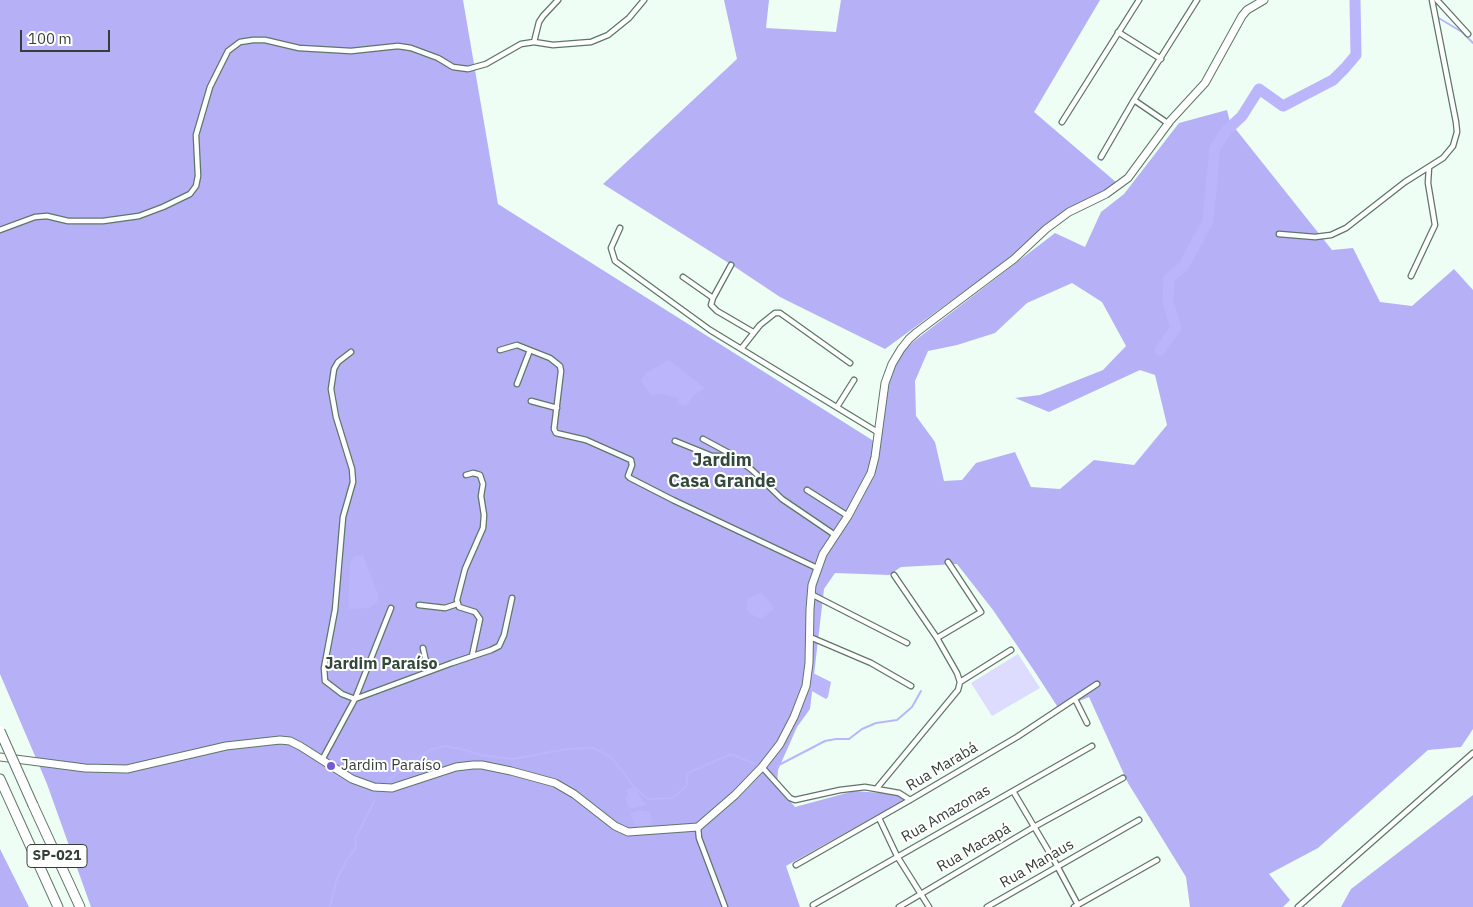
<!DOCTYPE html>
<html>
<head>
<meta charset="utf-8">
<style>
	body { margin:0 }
	#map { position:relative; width:1473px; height:907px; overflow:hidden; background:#eefef4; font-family:"IBM Plex Sans",sans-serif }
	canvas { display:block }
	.scale { position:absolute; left:20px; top:30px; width:90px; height:22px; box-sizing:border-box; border:2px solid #343f38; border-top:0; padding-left:6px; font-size:15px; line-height:18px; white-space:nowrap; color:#343f38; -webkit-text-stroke:4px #fff; paint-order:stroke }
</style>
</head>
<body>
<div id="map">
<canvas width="1473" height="907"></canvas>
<div class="scale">100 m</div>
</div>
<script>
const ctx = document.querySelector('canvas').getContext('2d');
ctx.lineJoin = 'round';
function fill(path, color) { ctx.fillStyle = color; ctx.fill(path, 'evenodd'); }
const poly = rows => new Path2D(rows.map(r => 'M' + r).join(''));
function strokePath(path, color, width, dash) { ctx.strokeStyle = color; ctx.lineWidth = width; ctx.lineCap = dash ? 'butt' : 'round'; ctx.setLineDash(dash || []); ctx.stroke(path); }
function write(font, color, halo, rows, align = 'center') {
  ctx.font = font + ' "IBM Plex Sans",sans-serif'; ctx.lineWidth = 4; ctx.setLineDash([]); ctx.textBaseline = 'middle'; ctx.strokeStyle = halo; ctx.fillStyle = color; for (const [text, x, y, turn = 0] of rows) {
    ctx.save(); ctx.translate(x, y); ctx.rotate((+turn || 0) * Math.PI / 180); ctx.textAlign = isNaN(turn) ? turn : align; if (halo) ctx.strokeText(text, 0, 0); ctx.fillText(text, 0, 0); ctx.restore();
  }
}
fill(poly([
	[1018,654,1040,688,992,716,971,683]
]), '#dddbfe');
fill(poly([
	[0,0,463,0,498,204,880,445,890,374,904,349,1055,233,1085,247,1101,212,1124,194,1179,123,1227,110,1230,122,1332,250,1353,248,1380,302,1412,306,1454,269,1473,290,1473,729,1461,747,1428,750,1318,848,1269,874,1290,900,1283,907,1190,907,1186,877,1128,783,1089,697,1059,709,1035,672,993,610,957,564,901,567,889,575,835,573,824,589,810,709,797,727,778,770,777,785,795,807,854,791,896,794,904,800,786,866,800,907,91,907,47,784,0,674],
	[1072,283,1102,302,1126,346,1103,370,1040,395,1015,398,1049,412,1140,370,1155,375,1167,425,1134,465,1094,460,1060,489,1031,487,1015,452,976,463,962,480,944,481,935,442,916,416,915,381,928,351,957,345,995,333,1027,303],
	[724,0,769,0,766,28,836,32,841,0,1100,0,1034,112,1117,183,1030,243,885,349,780,297,735,267,603,184,737,59],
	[1473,795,1473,907,1341,907,1351,889],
	[0,849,29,907,0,907]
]), '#b6b0f7');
fill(poly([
	[669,360,705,388,694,395,686,406,677,404,679,398,663,394,651,395,641,381,646,373],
	[363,555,378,594,377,602,369,608,348,609,350,564,354,556],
	[761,593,770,602,774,609,762,619,750,614,747,609,748,599,753,596],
	[811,672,831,682,828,697,826,699,810,690],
	[634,787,646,805,629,809,625,799,628,795,626,790],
	[640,810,650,812,652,825,644,828,636,827,632,820,630,813]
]), '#bbb5fc');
strokePath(poly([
	[1437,17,1462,32,1473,43],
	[777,766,825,741,836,739,849,739,862,729,876,723,897,720,912,707,921,691],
	[388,781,401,770,430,750,445,746,461,749,481,755,513,759,567,749,593,748,611,757,634,787,648,799,673,798,686,786,688,773,731,754,755,764],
	[330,907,336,881,349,856,356,848,355,839,375,800]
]), '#bbb5fc', 2);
strokePath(poly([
	[1160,350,1176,328,1168,302,1169,278,1183,267,1208,221,1215,148,1226,131,1242,116,1259,89,1283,106,1333,80,1345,68,1356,55,1355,0]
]), '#bbb5fc', 11);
const street = poly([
	[1437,0,1468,34],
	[1118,32,1161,59],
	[534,42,539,22,543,16,558,0],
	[1134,100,1169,124],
	[1062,122,1139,0],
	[1101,157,1134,100,1197,0],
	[620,228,611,248,615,261,710,330,879,433],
	[0,230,35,217,47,216,68,221,103,221,139,216,163,207,190,194,196,186,198,176,196,135,210,87,228,51,240,42,253,40,265,40,299,48,351,51,398,46,411,48,438,58,453,67,468,69,486,64,521,44,534,42,553,45,591,42,608,35,629,18,644,0],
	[1279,234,1315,237,1331,235,1346,228,1405,182,1443,158,1453,146,1457,132,1456,122,1432,0],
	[1411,276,1435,225,1428,183,1429,167],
	[683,277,713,298,731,265],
	[713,298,711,305,717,311,753,332],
	[741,349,760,325,775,313,780,313,850,363],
	[500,350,517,345,550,358,560,366,561,371,554,429,556,433,586,440,631,460,632,465,628,476,630,478,673,500,817,568],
	[351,352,338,362,334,369,331,389,336,417,352,469,353,482,343,517,335,610,324,668,325,681,342,694,355,699,452,663,491,650,499,646,504,635,512,598],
	[517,384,530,350],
	[531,401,557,408],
	[837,407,854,380],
	[703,439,729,453,752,470,782,499,835,535],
	[675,441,712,456,733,456],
	[466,475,473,473,477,474,480,475,483,484,481,496,484,515,483,528,465,569,457,600,459,607,475,612,480,619,472,656],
	[807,490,848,516],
	[811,594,907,643],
	[419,605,445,608,457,604],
	[810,637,871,663,911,686],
	[937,638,981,612,948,562],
	[423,648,428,671],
	[960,682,1011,650],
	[1075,699,1087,723],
	[322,760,355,699,391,608],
	[762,767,790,798,795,800,840,790,865,787,899,793,910,800],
	[877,788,958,690,960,682,957,673,937,638,894,575],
	[1013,791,1055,862,1078,905],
	[879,818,897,856,929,907],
	[698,827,699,838,725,907],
	[796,865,910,800,1017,737,1097,684],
	[813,905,1092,746],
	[899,907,1034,827,1123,778],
	[987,907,1139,820],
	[1074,907,1157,860],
	[1298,907,1473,753]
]);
const secondary = poly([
	[0,757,85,768,127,769,226,746,280,740,290,741,300,746,352,779,374,787,392,788,456,767,473,765,482,765,511,771,555,783,574,794,615,826,628,832,698,827,735,795,762,767,780,744,794,717,806,686,809,663,810,609,812,585,823,554,848,516,871,473,875,457,885,383,892,364,901,349,909,339,917,332,1014,259,1046,229,1069,212,1106,194,1128,178,1170,121,1205,83,1242,16,1247,10,1264,0]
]);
const highway = poly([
	[0,779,58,907],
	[33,805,80,907]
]);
strokePath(street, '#5d7666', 7);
strokePath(secondary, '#5d7666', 9);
strokePath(highway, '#5d7666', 11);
strokePath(street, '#fff', 4.5);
strokePath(secondary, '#fff', 7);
strokePath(highway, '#fff', 9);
const highwayBridge = poly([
	[0,731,33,805]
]);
strokePath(highwayBridge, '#5d7666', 11, []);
strokePath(highwayBridge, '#fff', 9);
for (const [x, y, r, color] of [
	[331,766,5,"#725bd5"]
]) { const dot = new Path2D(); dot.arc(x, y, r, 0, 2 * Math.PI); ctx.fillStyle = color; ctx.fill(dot); strokePath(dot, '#fff', 2); }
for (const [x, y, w] of [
	[57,856,60]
]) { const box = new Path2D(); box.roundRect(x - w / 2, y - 11.5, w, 23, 4); ctx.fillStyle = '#fff'; ctx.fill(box); strokePath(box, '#343f38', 1); }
write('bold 14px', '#343f38', null, [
	["SP-021",57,856]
]);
write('15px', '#343f38', '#fff', [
	["Jardim Paraíso",341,766]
], 'left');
write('15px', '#343f38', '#fff', [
	["Rua Marabá",942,767,-31],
	["Rua Amazonas",946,814,-30],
	["Rua Macapá",974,848,-30],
	["Rua Manaus",1037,864,-30]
]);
write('bold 16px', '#31483a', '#fff', [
	["Jardim Paraíso",381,664]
]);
write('bold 18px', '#31483a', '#fff', [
	["Jardim",722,461],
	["Casa Grande",722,482]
]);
</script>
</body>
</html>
